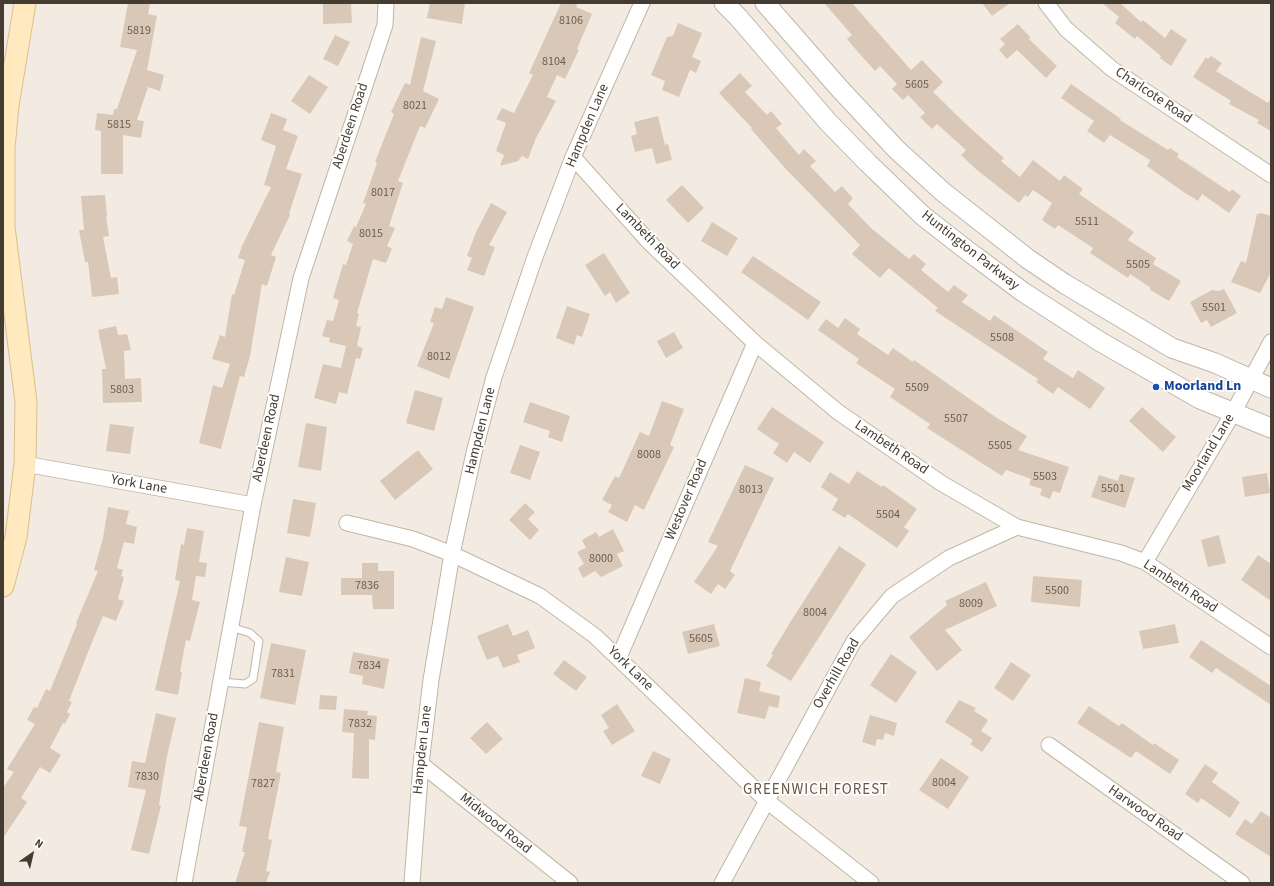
<!DOCTYPE html>
<html>
<head>
<meta charset="utf-8">
<style>
	body { margin:0 }
	#map { position:relative; width:1274px; height:886px; overflow:hidden; background:#f3ebe1; font-family:"Source Sans 3",sans-serif }
	canvas { display:block }
	.frame { position:absolute; inset:0; border:4px solid #443b31; pointer-events:none }
	.north { position:absolute; left:12px; top:834px; width:40px; height:40px; -webkit-text-stroke:3px #fff; paint-order:stroke; rotate:34deg; font-size:11px; font-weight:700; line-height:16px; text-align:center; color:#443b31 }
	.north::after { content:''; display:block; margin:auto; width:14px; height:18px; background:#443b31; clip-path:polygon(50% 0,100% 100%,50% 72%,0 100%) }
</style>
</head>
<body>
<div id="map">
<canvas width="1274" height="886"></canvas>
<div class="frame"></div>
<div class="north">N</div>
</div>
<script>
const ctx = document.querySelector('canvas').getContext('2d');
ctx.lineJoin = 'round';
function fill(path, color) { ctx.fillStyle = color; ctx.fill(path, 'evenodd'); }
const poly = rows => new Path2D(rows.map(r => 'M' + r).join(''));
function strokePath(path, color, width, dash) { ctx.strokeStyle = color; ctx.lineWidth = width; ctx.lineCap = dash ? 'butt' : 'round'; ctx.setLineDash(dash || []); ctx.stroke(path); }
function write(font, color, halo, rows, align = 'center') {
  ctx.font = font + ' "Source Sans 3",sans-serif'; ctx.lineWidth = 3.5; ctx.setLineDash([]); ctx.textBaseline = 'middle'; ctx.strokeStyle = halo; ctx.fillStyle = color; for (const [text, x, y, turn = 0] of rows) {
    ctx.save(); ctx.translate(x, y); ctx.rotate((+turn || 0) * Math.PI / 180); ctx.textAlign = isNaN(turn) ? turn : align; if (halo) ctx.strokeText(text, 0, 0); ctx.fillText(text, 0, 0); ctx.restore();
  }
}
fill(poly([
	[128,3,150,3,148,14,157,16,147,70,164,75,160,91,148,87,137,120,144,121,141,138,123,135,123,174,101,174,101,131,95,130,97,113,113,115,114,109,117,109,137,50,120,47],
	[323,3,351,3,352,23,323,24],
	[430,3,465,3,462,24,427,18],
	[561,3,578,3,576,7,592,14,577,49,579,50,565,79,557,75,547,97,556,101,536,138,528,159,522,156,518,161,500,166,504,155,496,151,506,123,496,119,502,108,514,113,533,75,529,73],
	[824,3,852,3,911,70,922,60,943,82,933,92,968,126,1004,158,1001,161,1020,177,1033,160,1060,181,1064,175,1083,189,1079,194,1134,232,1128,240,1156,258,1153,264,1181,281,1169,301,1150,290,1151,288,1130,274,1128,278,1090,253,1093,248,1058,225,1055,229,1042,220,1052,203,1033,190,1028,197,1025,195,1019,203,977,170,961,155,966,150,937,124,932,129,920,117,925,113,908,95,903,100,892,89,897,84,880,66,875,71,858,52,847,39,852,35],
	[982,3,1010,3,992,16],
	[1102,3,1120,3,1141,22,1143,20,1165,38,1171,29,1187,40,1171,66,1160,58,1161,56,1137,36,1135,39,1115,23,1119,17],
	[678,23,702,33,692,57,701,61,696,73,690,70,679,97,662,90,665,81,651,75,667,37,673,36],
	[1018,24,1030,37,1029,39,1057,66,1046,78,1017,50,1007,59,999,50,1005,44,1000,39],
	[335,35,350,42,338,66,323,59],
	[421,37,436,41,423,91,439,99,425,128,420,126,398,181,403,183,389,226,395,228,387,246,392,249,386,263,373,259,357,313,359,314,356,326,361,327,357,346,363,348,360,359,356,358,347,394,339,392,336,404,314,398,323,364,341,368,346,346,329,342,330,338,322,336,327,320,333,321,339,300,333,298,343,264,346,265,353,244,347,241,354,226,356,227,366,204,363,203,377,163,375,162,394,114,391,112,405,83,410,85],
	[1211,56,1222,63,1216,71,1268,103,1271,98,1271,131,1257,123,1259,120,1229,104,1231,101,1193,77,1206,57,1208,59],
	[740,73,752,86,745,92,767,115,771,111,782,124,776,128,799,155,804,149,816,161,810,166,835,192,842,186,853,198,848,204,871,228,909,259,914,254,926,264,921,270,948,292,954,285,968,295,962,302,990,321,994,315,1048,352,1043,359,1073,378,1078,370,1105,388,1090,409,1058,387,1053,394,1036,382,1038,379,935,311,938,308,889,268,880,278,852,254,860,245,784,167,751,129,752,128,719,93],
	[309,75,328,87,310,114,291,101],
	[1071,84,1121,119,1120,120,1168,150,1170,148,1179,154,1177,157,1230,192,1232,189,1241,196,1229,213,1202,194,1198,201,1185,193,1147,166,1150,160,1110,135,1104,143,1087,131,1094,121,1061,98],
	[271,113,287,119,283,130,298,136,286,169,302,174,289,214,290,215,271,255,276,257,267,286,262,284,250,356,244,377,240,376,221,449,199,443,213,385,222,388,230,364,212,359,220,335,225,337,232,294,234,295,245,260,238,258,242,246,271,187,264,185,276,146,261,140],
	[658,116,665,145,668,144,672,160,656,164,652,148,635,152,631,136,637,134,634,122],
	[682,185,704,208,688,223,666,200],
	[105,195,107,217,106,217,109,236,103,237,111,278,117,277,119,294,92,297,88,262,85,262,79,230,84,230,81,196],
	[491,203,507,212,489,245,495,247,484,276,467,270,472,258,467,256,476,232],
	[1261,213,1271,216,1271,272,1260,293,1231,282,1241,261,1246,263,1257,214],
	[712,222,738,238,727,256,701,241],
	[604,253,630,293,616,303,610,292,605,296,585,265],
	[753,256,821,302,808,320,741,272],
	[1224,289,1237,313,1211,327,1207,320,1201,323,1190,302,1212,290,1219,291],
	[446,297,474,307,449,379,417,366,434,323,430,322,435,307,442,309],
	[567,306,590,314,582,337,577,335,574,345,556,338],
	[845,318,860,329,857,334,888,355,893,348,913,362,914,360,997,418,1027,436,1018,450,1069,467,1060,493,1053,491,1050,499,1040,495,1042,489,1029,485,1031,479,1006,470,1002,476,927,428,930,424,890,397,895,389,856,363,859,359,818,330,826,319,838,328],
	[116,326,118,335,127,334,131,350,124,351,125,379,141,378,142,402,103,403,102,369,106,369,98,330],
	[674,332,683,348,666,358,657,341],
	[415,390,443,398,434,431,406,423],
	[662,401,684,409,670,445,674,447,644,510,635,505,627,522,608,512,612,505,602,500,615,476,619,478,640,432,649,436],
	[530,402,570,416,562,442,548,437,550,431,523,422],
	[772,407,824,442,810,463,794,452,787,463,773,453,779,444,757,429],
	[1142,407,1176,437,1163,452,1129,421],
	[306,423,327,427,321,471,298,467],
	[110,424,134,427,130,454,106,451],
	[520,445,540,452,530,480,510,473],
	[418,450,433,469,395,500,380,481],
	[745,465,774,478,730,571,735,575,725,589,718,584,711,594,694,582,718,546,708,542],
	[857,471,882,487,883,485,917,509,904,527,909,531,897,548,848,514,845,518,832,510,838,499,821,487,830,472,849,484],
	[1267,473,1270,493,1245,497,1242,477],
	[1120,474,1135,478,1125,508,1091,497,1099,475,1118,481],
	[293,499,316,503,310,537,287,533],
	[525,503,535,512,528,519,539,530,530,540,509,520],
	[108,507,129,511,126,524,137,527,134,544,124,542,117,568,123,570,121,576,124,577,118,599,124,601,116,621,103,616,90,647,69,701,72,702,67,712,70,714,65,724,63,723,50,748,61,755,50,773,40,767,21,798,27,802,3,838,3,788,14,772,7,769,35,724,27,720,34,707,37,708,46,689,50,691,77,624,76,623,98,571,94,570,103,538],
	[187,528,204,531,199,562,207,563,205,577,196,576,192,600,200,602,190,641,186,640,180,672,182,672,178,695,155,690,180,581,175,580,181,544,184,545],
	[613,529,624,551,617,554,623,566,601,577,595,571,583,578,578,568,584,564,577,552,586,548,582,540,596,532,599,537],
	[1219,535,1226,563,1208,567,1201,540],
	[839,546,866,564,791,681,766,666,773,655,771,654,791,621],
	[1258,555,1271,564,1271,601,1241,580],
	[286,557,309,562,302,596,279,592],
	[362,563,378,563,378,571,394,571,394,609,373,609,372,595,341,595,341,578,362,578],
	[1033,576,1082,580,1080,607,1031,602],
	[986,582,997,606,945,630,962,650,937,671,909,637,947,605,945,601],
	[508,624,513,636,528,630,535,648,517,655,520,662,503,668,498,656,487,660,477,636],
	[714,624,720,646,688,654,682,632],
	[1175,624,1179,643,1143,649,1139,631],
	[1201,640,1271,686,1271,705,1216,668,1212,673,1189,657],
	[271,643,306,650,295,705,260,698],
	[353,652,389,659,384,689,362,684,363,676,349,673],
	[891,654,917,672,896,703,870,685],
	[564,660,587,677,576,691,553,674],
	[1011,662,1031,675,1013,701,994,688],
	[745,678,761,682,759,691,780,696,778,708,769,706,765,719,737,713],
	[320,695,337,696,336,710,319,709],
	[959,700,976,708,974,711,988,720,981,731,992,738,982,752,970,744,973,740,945,722],
	[617,704,635,731,612,745,603,731,609,728,601,715],
	[1089,706,1119,726,1122,723,1153,745,1154,743,1179,760,1170,774,1136,751,1131,758,1077,723],
	[344,709,368,711,367,715,377,716,375,740,369,739,369,779,352,778,354,733,342,732],
	[156,713,176,718,167,756,159,805,161,806,149,854,131,850,146,790,128,787,132,761,145,763],
	[870,715,897,723,894,736,885,733,883,740,877,739,875,746,862,742],
	[259,722,284,727,276,772,281,773,268,839,272,840,266,871,270,872,266,883,235,883,245,852,242,852,247,827,239,826],
	[487,722,503,739,486,754,470,738],
	[653,751,671,759,660,784,641,776],
	[941,758,969,777,948,809,919,790],
	[1205,764,1218,773,1212,782,1240,802,1230,818,1201,798,1198,803,1185,794],
	[1261,811,1271,818,1271,857,1235,834,1245,819,1252,824]
]), '#d9c8b8');
const service = poly([
	[221,682,245,684,253,679,259,641,250,633,231,627]
]);
const minor = poly([
	[1046,3,1066,29,1112,69,1271,175],
	[573,157,649,242,755,343,838,412,941,483,1017,527,1121,553,1145,562,1271,647],
	[25,464,253,505],
	[347,523,413,539,452,554,540,596,595,636,767,801,871,883],
	[1145,562,1233,413,1271,342],
	[619,657,755,343],
	[1049,745,1242,883],
	[421,764,570,883],
	[184,883,253,505,301,278,385,25,386,3],
	[412,883,421,764,431,680,452,554,474,453,494,377,535,257,573,157,642,3],
	[722,883,854,641,892,596,949,558,1017,527]
]);
const tertiary = poly([
	[724,3,738,17,828,122,868,163,923,216,964,248,1023,292,1099,341,1200,399,1271,428],
	[765,3,840,89,896,149,943,192,1028,259,1065,284,1172,348,1215,363,1271,388]
]);
const secondary = poly([
	[3,586,16,537,25,464,26,402,4,227,4,148,8,106,25,3]
]);
strokePath(service, '#c1b5a6', 9);
strokePath(minor, '#c1b5a6', 17);
strokePath(tertiary, '#c1b5a6', 21);
strokePath(secondary, '#dbbf8c', 23);
strokePath(service, '#fff', 7);
strokePath(minor, '#fff', 15);
strokePath(tertiary, '#fff', 19);
strokePath(secondary, '#ffe9bf', 21);
for (const [x, y, r, color] of [
	[1156,387,4,"#1a4fb4"]
]) { const dot = new Path2D(); dot.arc(x, y, r, 0, 2 * Math.PI); ctx.fillStyle = color; ctx.fill(dot); strokePath(dot, '#fff', 1.5); }
write('12px', '#695e53', null, [
	["8106",571,21],
	["5819",139,31],
	["8104",554,62],
	["5605",917,85],
	["8021",415,106],
	["5815",119,125],
	["8017",383,193],
	["5511",1087,222],
	["8015",371,234],
	["5505",1138,265],
	["5501",1214,308],
	["5508",1002,338],
	["8012",439,357],
	["5509",917,388],
	["5803",122,390],
	["5507",956,419],
	["5505",1000,446],
	["8008",649,455],
	["5503",1045,477],
	["5501",1113,489],
	["8013",751,490],
	["5504",888,515],
	["8000",601,559],
	["7836",367,586],
	["5500",1057,591],
	["8009",971,604],
	["8004",815,613],
	["5605",701,639],
	["7834",369,666],
	["7831",283,674],
	["7832",360,724],
	["7830",147,777],
	["8004",944,783],
	["7827",263,784]
]);
write('14px', '#443b31', '#fff', [
	["Charlcote Road",1153,96,34],
	["Aberdeen Road",351,126,-72],
	["Hampden Lane",588,126,-67],
	["Lambeth Road",647,237,46],
	["Huntington Parkway",970,251,38],
	["Hampden Lane",481,431,-76],
	["Aberdeen Road",267,438,-78],
	["Lambeth Road",891,448,34],
	["Moorland Lane",1209,453,-59],
	["York Lane",139,485,10],
	["Westover Road",687,500,-67],
	["Lambeth Road",1180,587,33],
	["York Lane",630,669,44],
	["Overhill Road",837,674,-60],
	["Hampden Lane",423,750,-84],
	["Aberdeen Road",207,757,-80],
	["Harwood Road",1145,814,35],
	["Midwood Road",495,824,39]
]);
write('bold 14px', '#164399', '#fff', [
	["Moorland Ln",1164,387]
], 'left');
ctx.letterSpacing = '1px';
write('15px', '#685847', '#fff', [
	["GREENWICH FOREST",816,791]
]);
ctx.letterSpacing = '0px';
</script>
</body>
</html>
